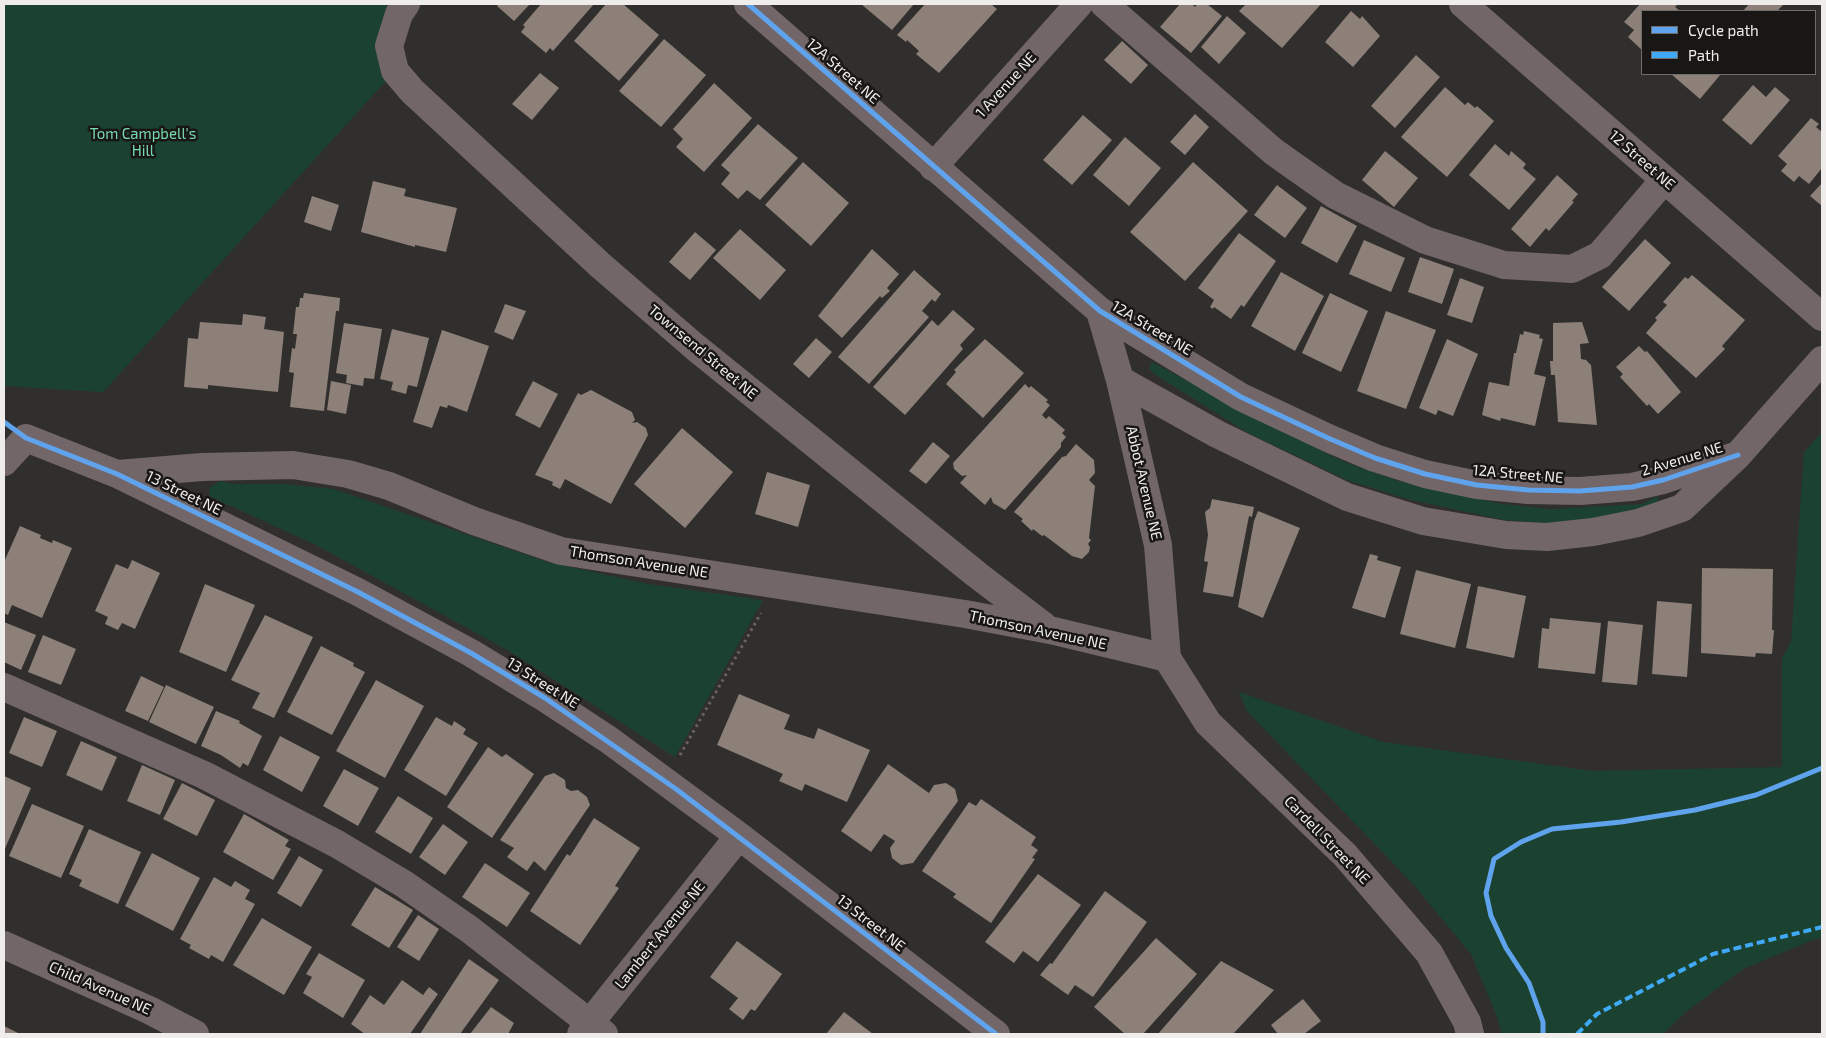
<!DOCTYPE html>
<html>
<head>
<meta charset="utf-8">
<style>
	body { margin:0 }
	#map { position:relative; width:1826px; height:1038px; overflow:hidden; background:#312f2d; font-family:"Exo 2",sans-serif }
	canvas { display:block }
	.frame { position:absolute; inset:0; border:5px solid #efedeb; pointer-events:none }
	.legend { position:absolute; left:1641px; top:10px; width:175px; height:65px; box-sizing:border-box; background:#191716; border:1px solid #6f6d6b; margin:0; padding:6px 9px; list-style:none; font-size:15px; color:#efedeb }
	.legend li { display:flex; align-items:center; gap:10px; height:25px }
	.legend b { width:25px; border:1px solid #6f6d6b }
</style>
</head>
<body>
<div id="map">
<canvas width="1826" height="1038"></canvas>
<div class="frame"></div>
<ul class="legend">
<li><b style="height:6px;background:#60a3ed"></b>Cycle path</li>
<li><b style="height:6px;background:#3fa9f5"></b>Path</li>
</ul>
</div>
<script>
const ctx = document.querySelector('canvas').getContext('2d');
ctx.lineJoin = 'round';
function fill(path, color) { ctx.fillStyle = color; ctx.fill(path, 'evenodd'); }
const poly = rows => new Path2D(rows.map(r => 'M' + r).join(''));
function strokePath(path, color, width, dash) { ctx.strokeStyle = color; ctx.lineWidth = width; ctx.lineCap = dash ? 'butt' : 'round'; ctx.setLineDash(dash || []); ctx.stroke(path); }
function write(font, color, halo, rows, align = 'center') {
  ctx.font = font + ' "Exo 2",sans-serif'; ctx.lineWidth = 5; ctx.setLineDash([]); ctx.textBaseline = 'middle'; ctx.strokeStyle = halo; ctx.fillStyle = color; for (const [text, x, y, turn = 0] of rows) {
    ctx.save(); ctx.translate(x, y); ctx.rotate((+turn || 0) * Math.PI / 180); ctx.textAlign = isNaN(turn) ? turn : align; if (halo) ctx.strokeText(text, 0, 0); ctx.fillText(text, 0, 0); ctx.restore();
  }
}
fill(poly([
	[4,4,406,4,395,71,103,392,4,386],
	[1152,362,1275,428,1347,463,1399,481,1502,504,1551,509,1642,504,1658,496,1657,506,1632,515,1558,524,1505,520,1411,500,1347,480,1248,433,1156,375,1149,369],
	[1822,432,1822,938,1813,940,1743,969,1687,1011,1663,1034,1502,1034,1497,1017,1471,954,1413,884,1247,711,1239,692,1383,742,1592,771,1782,767,1782,658,1791,642,1804,452],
	[220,481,234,484,285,484,334,489,547,562,648,584,763,600,675,757,509,651,316,545,209,496,210,487]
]), '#1b4231');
fill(poly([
	[499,4,530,4,514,21,497,6],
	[541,4,594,4,553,51,550,48,546,53,521,32,525,27,523,25],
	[606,4,623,4,659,35,619,81,574,41],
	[861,4,914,4,892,30],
	[925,4,991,4,997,9,939,73,916,54,919,51,907,40,906,42,897,35],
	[1180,4,1192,4,1195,7,1197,4,1207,4,1222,16,1191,53,1160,27],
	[1246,4,1321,4,1282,48,1239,11],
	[1640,4,1678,4,1675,7,1680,11,1642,11,1642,50,1628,37,1634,30,1624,22],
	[1749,4,1784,4,1777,11,1743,11],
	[1351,11,1360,19,1362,16,1380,36,1353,67,1325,42],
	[1227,16,1246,33,1219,64,1201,47],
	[664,39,706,75,661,127,619,91],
	[1122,41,1148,65,1131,84,1104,60],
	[1416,55,1440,77,1395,128,1371,106],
	[540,73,559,88,532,120,512,104],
	[1671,74,1721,74,1700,99],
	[714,83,752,118,704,172,676,147,683,139,673,129],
	[1753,85,1766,97,1775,87,1790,100,1751,145,1722,120],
	[1445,87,1465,105,1468,102,1475,108,1477,106,1494,121,1447,177,1401,137],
	[1195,114,1209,127,1185,155,1170,142],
	[1083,115,1112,140,1072,185,1043,160],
	[1811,118,1819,124,1816,127,1822,132,1822,168,1809,184,1799,176,1794,182,1781,171,1787,164,1778,156],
	[758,124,798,158,760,200,747,190,738,199,721,184,730,173,721,165],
	[1125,137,1161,168,1129,206,1093,175],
	[1495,144,1509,156,1511,151,1526,164,1523,168,1536,179,1509,210,1469,175],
	[1385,151,1418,178,1394,207,1362,180],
	[803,162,849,203,811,246,765,205],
	[1193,162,1248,211,1185,281,1130,232],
	[1557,175,1578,194,1572,201,1574,202,1549,231,1546,228,1530,247,1511,229],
	[373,181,406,189,404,196,457,208,446,252,415,245,415,247,361,232],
	[1822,183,1822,206,1810,196],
	[1277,185,1307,208,1285,238,1254,215],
	[312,196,339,205,331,231,304,222],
	[1321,206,1357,226,1337,263,1301,243],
	[740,229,786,270,760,300,713,258],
	[695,232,716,250,690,280,669,262],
	[1239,233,1276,261,1244,307,1241,305,1231,319,1214,307,1213,309,1210,307,1214,300,1198,288],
	[1645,239,1671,263,1629,311,1602,287],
	[1364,240,1405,258,1391,292,1349,274],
	[872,249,899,274,887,288,890,291,882,298,880,296,842,338,818,316],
	[1420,257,1454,269,1442,304,1408,292],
	[914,270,941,294,935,302,932,299,922,311,929,317,869,384,838,357],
	[1281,272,1324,296,1295,351,1251,326],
	[1692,275,1745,320,1722,346,1725,349,1696,378,1646,333,1657,320,1655,318,1667,305,1663,302,1685,277,1688,279],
	[1460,278,1484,287,1472,323,1447,315],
	[304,293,340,298,339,311,336,311,324,411,290,407,294,373,289,372,292,348,295,349,297,334,293,334,296,307,299,307,300,298,303,298],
	[1330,293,1368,311,1341,372,1302,353],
	[505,304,526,311,513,340,494,332],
	[953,310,975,329,960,345,963,349,905,415,873,387,932,320,938,326],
	[1386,311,1436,330,1406,409,1357,391],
	[243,314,266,317,264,329,284,332,278,392,208,385,208,389,184,387,188,338,198,339,200,322,242,325],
	[1582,322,1589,343,1580,344,1581,359,1586,360,1591,365,1597,425,1558,422,1555,375,1551,375,1550,361,1553,361,1553,323],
	[344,323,382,329,374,379,364,378,363,386,346,383,347,375,336,373],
	[392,329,429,338,417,387,408,385,406,394,391,390,393,382,380,379],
	[442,330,489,346,467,412,448,405,447,408,440,406,432,428,413,422],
	[1524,331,1540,335,1539,338,1543,339,1534,374,1546,377,1535,426,1501,418,1500,421,1482,415,1489,382,1509,386,1514,353,1516,353,1520,334,1523,335],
	[816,338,832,352,809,378,793,364],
	[985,339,1024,373,983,418,946,384,956,372,954,370],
	[1447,339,1478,354,1453,416,1438,410,1436,415,1419,408],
	[1639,346,1645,352,1647,351,1681,392,1658,414,1649,404,1647,406,1620,377,1623,374,1616,367],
	[331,381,351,385,346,414,327,410],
	[533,381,558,394,540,428,515,415],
	[1025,384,1029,388,1031,386,1048,400,1046,402,1050,405,1042,415,1046,419,1049,416,1065,430,1062,433,1066,437,1061,443,1061,447,1005,510,993,503,991,497,985,505,960,483,967,475,962,476,954,469,953,463],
	[591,390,632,412,635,420,632,423,637,422,646,428,648,435,611,504,565,479,560,489,552,485,553,482,535,475,578,393,581,395],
	[682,428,733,472,685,528,634,484],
	[933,442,950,456,926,484,909,471],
	[1076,444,1094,460,1095,473,1089,480,1095,486,1089,538,1091,540,1088,544,1090,547,1089,552,1082,559,1072,556,1044,535,1042,536,1033,529,1032,531,1021,521,1023,519,1014,512,1062,457,1066,456],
	[767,472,810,485,798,527,755,514],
	[1212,499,1254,507,1252,517,1249,516,1233,597,1203,592,1208,562,1204,561,1208,535,1205,512,1210,508],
	[1258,511,1300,528,1263,618,1238,607,1254,521],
	[20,526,41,535,40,538,52,543,53,540,72,548,42,618,12,605,8,615,4,613,4,562],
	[1370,554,1378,556,1377,560,1401,567,1385,618,1352,608],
	[132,560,160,573,135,629,122,623,118,630,105,624,108,617,95,611,116,564,128,569],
	[1702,568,1773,569,1772,630,1774,630,1772,654,1756,653,1755,657,1701,653],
	[1416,570,1471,584,1455,648,1400,634],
	[205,584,255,605,226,672,179,652],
	[1478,586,1526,596,1514,658,1466,648],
	[1657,601,1692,604,1687,677,1652,674],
	[265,615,313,637,274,718,252,708,260,693,231,680],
	[1550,618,1601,623,1595,674,1538,668,1542,628,1549,629],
	[1608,621,1643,625,1637,685,1602,682],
	[4,622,36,635,21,670,4,662],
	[43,635,76,649,61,685,28,672],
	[321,646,354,663,353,666,365,672,332,735,287,712],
	[141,676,164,687,148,721,125,711],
	[376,680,424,706,385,778,336,751],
	[166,685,214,707,196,744,149,722],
	[739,694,790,715,784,729,814,739,818,728,870,750,847,802,805,784,802,791,779,781,783,774,717,745],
	[216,711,240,721,239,723,262,736,248,766,243,763,240,768,221,755,201,746],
	[24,717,57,731,42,767,9,753],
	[436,717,452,726,454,721,466,729,463,734,478,743,446,796,404,770],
	[280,736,320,757,302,792,263,770],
	[81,741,117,757,102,791,66,775],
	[488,747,502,757,506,754,534,774,492,838,447,807],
	[888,764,929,793,934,785,946,783,955,789,958,801,913,863,901,865,892,858,890,848,895,841,884,834,871,852,841,831],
	[142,765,175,780,160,815,127,801],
	[344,769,379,788,358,826,323,806],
	[554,773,565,780,566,788,571,791,578,790,587,797,590,805,545,871,534,861,527,871,507,857,514,848,500,840,545,776],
	[4,776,31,788,4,851],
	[182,783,215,800,197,836,163,819],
	[398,796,433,818,411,854,375,832],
	[981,799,1036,837,1031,845,1038,850,1032,858,1035,859,991,923,953,897,956,894,922,871,969,802,976,806],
	[32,804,84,826,61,878,9,856],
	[244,814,289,840,285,846,291,849,273,880,223,852],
	[594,818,640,848,615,886,619,888,580,945,530,911,567,854,570,856],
	[443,824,468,842,445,875,419,857],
	[89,829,141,852,118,904,79,886,82,880,69,874],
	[152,853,200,878,173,931,125,906],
	[299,856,323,870,301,907,277,893],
	[485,863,530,893,507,927,462,897],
	[1038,874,1081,905,1038,962,1023,951,1014,963,985,942],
	[214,877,231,887,235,881,250,890,245,899,255,904,223,962,211,955,209,959,189,948,191,945,180,939],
	[375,887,413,910,389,948,351,925],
	[1105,891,1147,922,1093,997,1075,985,1068,995,1040,975,1050,963,1052,964],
	[418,915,439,929,419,961,397,947],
	[262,918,312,947,284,995,233,965],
	[1156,938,1197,974,1143,1034,1125,1034,1094,1007],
	[737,941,782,974,755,1011,751,1009,743,1020,729,1009,738,998,710,977],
	[319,953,365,980,343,1018,303,993,312,977,306,974],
	[469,959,499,980,460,1034,420,1034],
	[1221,961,1274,990,1233,1034,1158,1034],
	[402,980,423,995,429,987,438,994,410,1034,365,1034,351,1024,370,995,384,1005],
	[1303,999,1321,1021,1304,1034,1278,1034,1271,1025],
	[491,1007,514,1023,508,1034,470,1034],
	[844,1012,873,1034,826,1034],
	[4,1026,20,1034,4,1034]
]), '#8c8078');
strokePath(poly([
	[680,755,761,613]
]), '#6b6363', 3, [2.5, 4]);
strokePath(poly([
	[406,4,399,14,389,46,395,71,412,91,600,265,695,347,976,574,1044,626],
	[748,4,1100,311,1241,397,1328,438,1375,458,1425,474,1477,485,1528,490,1580,491,1632,487,1663,480,1738,455],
	[1104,4,1274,152,1335,195,1425,240,1504,265,1572,269,1600,255,1664,180],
	[1463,4,1822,317],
	[933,167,1079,4],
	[1100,311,1120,380,1158,545,1167,658,1208,723,1345,855,1429,953,1467,1022,1470,1034],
	[1120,380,1217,434,1347,497,1423,521,1506,535,1547,537,1593,532,1638,523,1682,508,1738,455,1822,360],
	[4,462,26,438,117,474,358,592,471,653,545,698,609,740,739,836,996,1034],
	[118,474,202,467,293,465,348,474,389,486,474,521,561,551,965,614,1050,630,1167,658],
	[4,687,204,775,337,844,404,884,469,929,604,1034],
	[4,945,149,1010,195,1034],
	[581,1034,739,836]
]), '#736668', 28);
strokePath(poly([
	[1577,1034,1597,1014,1713,954,1822,927]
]), '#3fa9f5', 4, [8, 4]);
strokePath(poly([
	[748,4,1100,311,1241,397,1328,438,1375,458,1425,474,1477,485,1528,490,1580,491,1632,487,1663,480,1738,455],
	[4,422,26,438,117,474,358,592,471,653,545,698,676,789,996,1034],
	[1543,1034,1543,1022,1529,983,1506,948,1491,916,1486,893,1494,859,1521,842,1552,829,1621,822,1695,810,1756,795,1822,768]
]), '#60a3ed', 5);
write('15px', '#efedeb', '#191716', [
	["12A Street NE",843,71,41],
	["1 Avenue NE",1006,85,-48],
	["12 Street NE",1642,160,41],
	["12A Street NE",1152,328,31],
	["Townsend Street NE",703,352,40],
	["2 Avenue NE",1682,459,-17],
	["12A Street NE",1518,474,5],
	["Abbot Avenue NE",1144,483,77],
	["13 Street NE",184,493,26],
	["Thomson Avenue NE",639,562,9],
	["Thomson Avenue NE",1038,630,12],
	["13 Street NE",543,683,32],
	["Cardell Street NE",1327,840,46],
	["13 Street NE",871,923,38],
	["Lambert Avenue NE",660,935,-51],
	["Child Avenue NE",100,988,24]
]);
write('15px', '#77d9ad', '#191716', [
	["Tom Campbell's",143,134],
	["Hill",143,151]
]);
</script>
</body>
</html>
